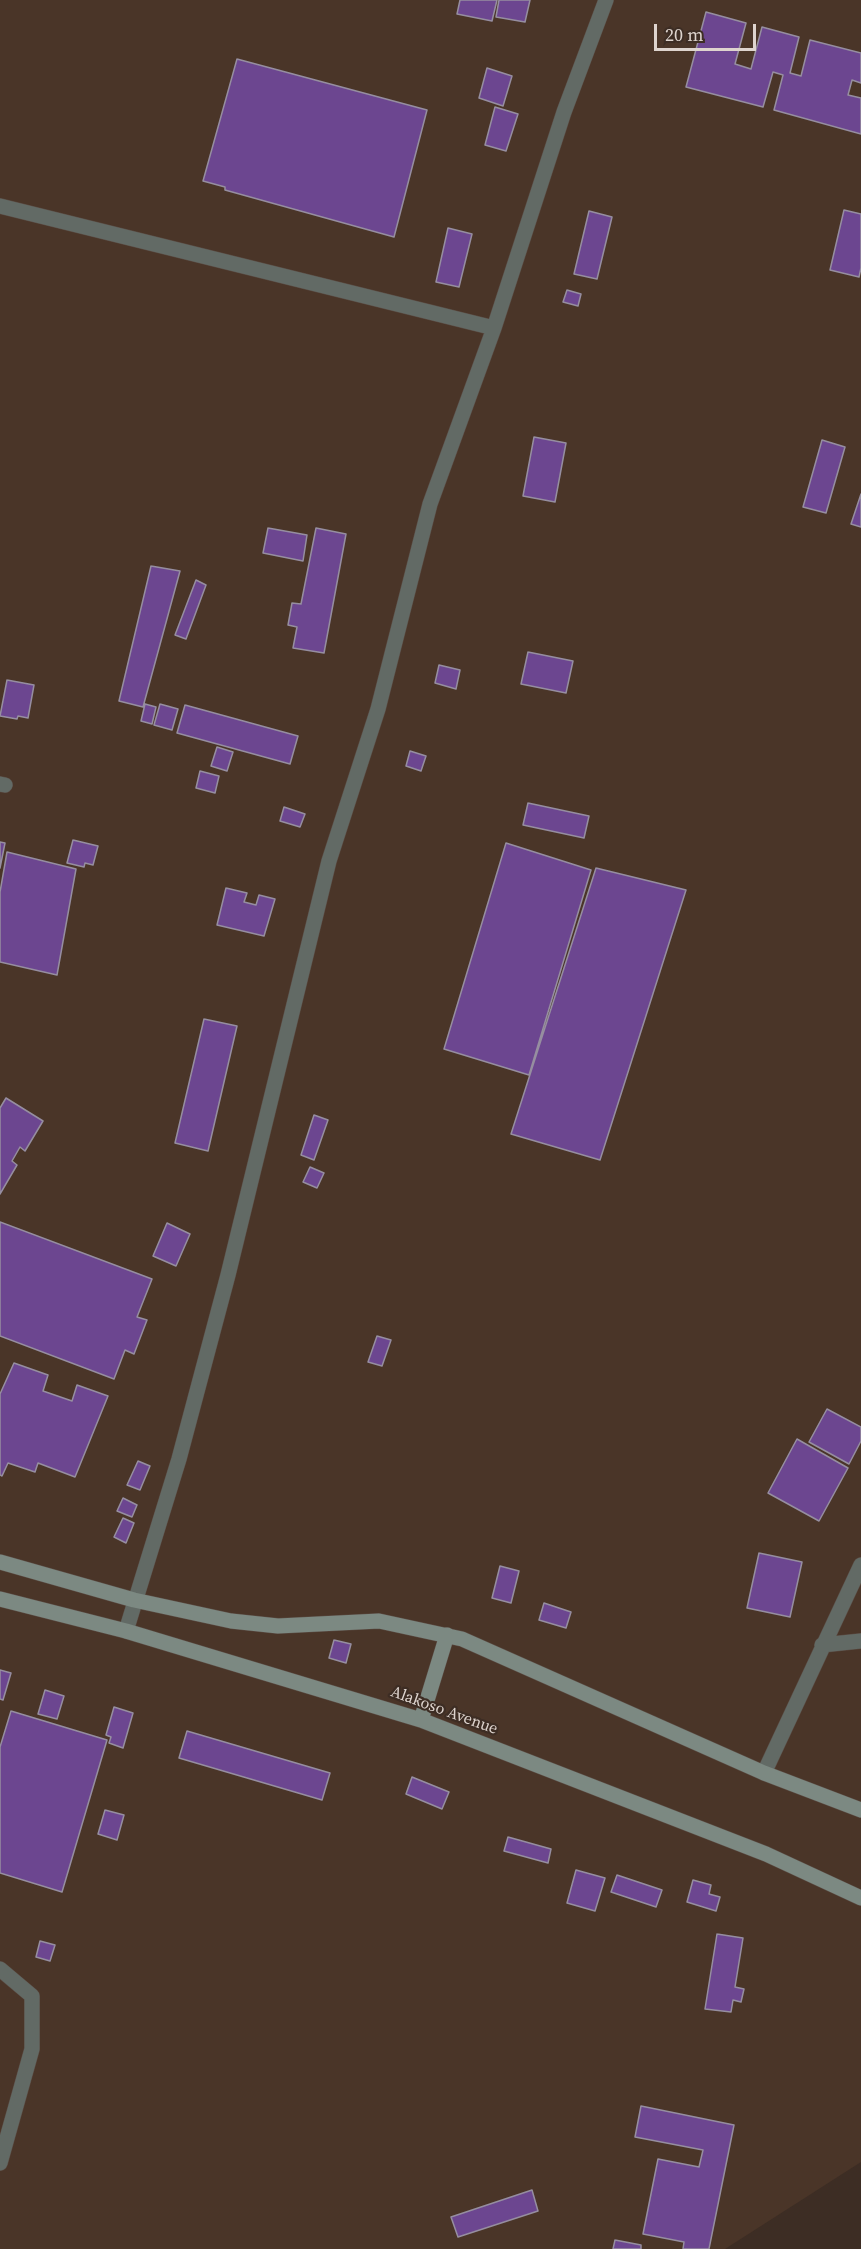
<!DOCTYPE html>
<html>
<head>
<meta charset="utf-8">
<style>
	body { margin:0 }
	#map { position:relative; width:861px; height:2249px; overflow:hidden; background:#3d2d24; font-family:"Source Serif 4",serif }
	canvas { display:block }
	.scale { position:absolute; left:654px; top:24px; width:102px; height:27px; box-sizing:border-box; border:3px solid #ded4ce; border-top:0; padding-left:8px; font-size:18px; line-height:21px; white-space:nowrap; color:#ded4ce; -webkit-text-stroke:4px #3d2d24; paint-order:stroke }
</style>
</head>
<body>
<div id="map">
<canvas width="861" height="2249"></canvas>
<div class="scale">20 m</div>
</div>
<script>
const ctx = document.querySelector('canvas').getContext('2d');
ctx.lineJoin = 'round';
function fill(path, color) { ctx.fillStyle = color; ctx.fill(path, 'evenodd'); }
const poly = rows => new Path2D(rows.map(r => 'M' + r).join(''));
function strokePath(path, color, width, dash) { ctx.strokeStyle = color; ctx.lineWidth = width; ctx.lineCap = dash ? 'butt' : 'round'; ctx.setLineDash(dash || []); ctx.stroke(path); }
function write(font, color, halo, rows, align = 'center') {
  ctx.font = font + ' "Source Serif 4",serif'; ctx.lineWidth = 4.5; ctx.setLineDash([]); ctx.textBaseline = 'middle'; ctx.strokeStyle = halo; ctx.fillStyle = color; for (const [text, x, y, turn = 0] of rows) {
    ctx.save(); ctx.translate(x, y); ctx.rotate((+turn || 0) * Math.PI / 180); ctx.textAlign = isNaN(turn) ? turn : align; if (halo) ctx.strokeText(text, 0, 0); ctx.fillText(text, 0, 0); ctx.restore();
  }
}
fill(poly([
	[0,0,861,0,861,2162,725,2249,0,2249]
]), '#4a3528');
const building = poly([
	[460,0,497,0,492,21,457,14,460,0],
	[499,0,530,0,525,22,496,17,499,0],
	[706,12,746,23,735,64,751,69,762,27,799,37,790,73,801,76,810,40,861,53,861,83,852,80,848,95,861,98,861,134,774,110,783,75,773,72,763,107,686,87,706,12],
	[237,59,427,110,394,237,225,190,225,187,203,181,237,59],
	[487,68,512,76,503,106,479,98,487,68],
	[495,107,518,114,506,151,485,145,495,107],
	[844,210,861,214,861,268,859,277,830,270,844,210],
	[589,211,612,217,597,279,574,274,589,211],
	[448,228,472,234,459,287,436,282,448,228],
	[567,290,581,294,578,306,563,302,567,290],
	[534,437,566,443,555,502,523,496,534,437],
	[822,440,845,447,826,513,803,507,822,440],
	[861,494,861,527,851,524,861,494],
	[268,528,307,535,303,561,263,553,268,528],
	[316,528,346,534,324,653,293,648,297,627,288,625,292,603,301,604,316,528],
	[151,566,180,571,143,707,119,701,151,566],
	[196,580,206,585,186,639,175,635,196,580],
	[528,652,573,661,566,693,521,684,528,652],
	[439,665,460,670,456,689,435,683,439,665],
	[7,680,34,685,28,718,18,716,17,719,0,716,7,680],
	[145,704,156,707,152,724,141,721,145,704],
	[160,704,178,709,172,730,154,725,160,704],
	[185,705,298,736,290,764,177,733,185,705],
	[217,747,233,752,227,771,211,766,217,747],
	[410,751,426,756,421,771,406,766,410,751],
	[200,771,219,776,215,793,196,788,200,771],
	[528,803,589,816,584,838,523,825,528,803],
	[284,807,305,814,300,827,280,821,284,807],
	[73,840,98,846,93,865,85,863,84,867,67,863,73,840],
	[0,842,5,843,0,868,0,842],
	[506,843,591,870,529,1075,444,1049,506,843],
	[7,852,76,869,57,975,0,962,0,892,7,852],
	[596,868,686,890,600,1160,511,1134,596,868],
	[226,888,247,893,244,902,256,905,259,895,275,899,264,936,217,925,226,888],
	[204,1019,237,1026,208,1151,175,1143,204,1019],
	[6,1098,43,1121,25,1151,20,1147,12,1161,17,1165,0,1194,0,1108,6,1098],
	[314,1115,328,1120,314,1160,301,1155,314,1115],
	[310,1167,324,1173,317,1188,303,1182,310,1167],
	[0,1222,152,1279,137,1317,147,1320,134,1354,125,1350,114,1379,0,1336,0,1222],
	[167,1223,190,1234,176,1266,153,1256,167,1223],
	[377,1336,391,1340,382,1366,368,1362,377,1336],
	[14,1363,48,1375,43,1391,72,1401,77,1385,108,1396,75,1477,38,1463,35,1472,8,1463,2,1476,0,1475,0,1394,14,1363],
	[827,1409,861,1427,861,1441,849,1464,809,1442,827,1409],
	[797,1439,848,1468,819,1521,768,1493,797,1439],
	[138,1461,150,1466,140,1490,127,1485,138,1461],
	[123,1498,137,1505,132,1517,117,1511,123,1498],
	[123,1518,134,1523,126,1543,114,1537,123,1518],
	[759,1553,802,1562,790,1617,747,1608,759,1553],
	[500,1566,519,1571,511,1603,492,1598,500,1566],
	[544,1603,571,1612,566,1628,539,1620,544,1603],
	[334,1640,351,1644,346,1663,329,1658,334,1640],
	[0,1670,11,1673,3,1700,0,1699,0,1670],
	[45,1690,64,1696,57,1719,38,1714,45,1690],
	[114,1707,133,1713,123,1748,109,1743,111,1737,106,1735,114,1707],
	[11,1711,107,1740,62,1892,0,1873,0,1747,11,1711],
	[187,1731,330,1773,322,1800,179,1758,187,1731],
	[412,1777,449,1792,442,1809,406,1794,412,1777],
	[105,1810,124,1815,117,1840,98,1834,105,1810],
	[508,1837,551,1849,548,1863,504,1851,508,1837],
	[576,1870,605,1878,595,1911,567,1903,576,1870],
	[617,1875,662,1890,656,1907,611,1892,617,1875],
	[693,1880,711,1885,709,1894,720,1897,716,1911,687,1902,693,1880],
	[717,1934,743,1938,735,1987,744,1989,741,2002,733,2000,731,2012,705,2009,717,1934],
	[40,1941,55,1945,50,1961,36,1957,40,1941],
	[641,2106,734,2125,709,2249,683,2249,684,2242,643,2234,658,2159,699,2167,703,2150,635,2137,641,2106],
	[532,2190,538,2211,458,2237,451,2217,532,2190],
	[615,2240,641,2245,641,2249,613,2249,615,2240]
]);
fill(building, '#6c4690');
strokePath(building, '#968ea0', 1.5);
const lane = poly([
	[0,206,494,328],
	[0,784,5,785],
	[126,1631,179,1459,228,1275,329,861,378,709,430,504,494,328,564,112,606,0],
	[822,1645,861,1641],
	[764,1773,861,1565],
	[0,1969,32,1996,32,2049,0,2163]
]);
const secondary = poly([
	[0,1562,134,1600,231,1621,278,1626,379,1621,462,1639,764,1773,861,1810],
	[0,1599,126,1631,421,1720,766,1854,861,1898],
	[421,1720,447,1635]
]);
strokePath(lane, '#5a4b43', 16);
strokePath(secondary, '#5a4b43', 16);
strokePath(lane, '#626a65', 15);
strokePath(secondary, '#7c8982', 15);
write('16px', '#ded4ce', '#3d2d24', [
	["Alakoso Avenue",444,1711,20]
]);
</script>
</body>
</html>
